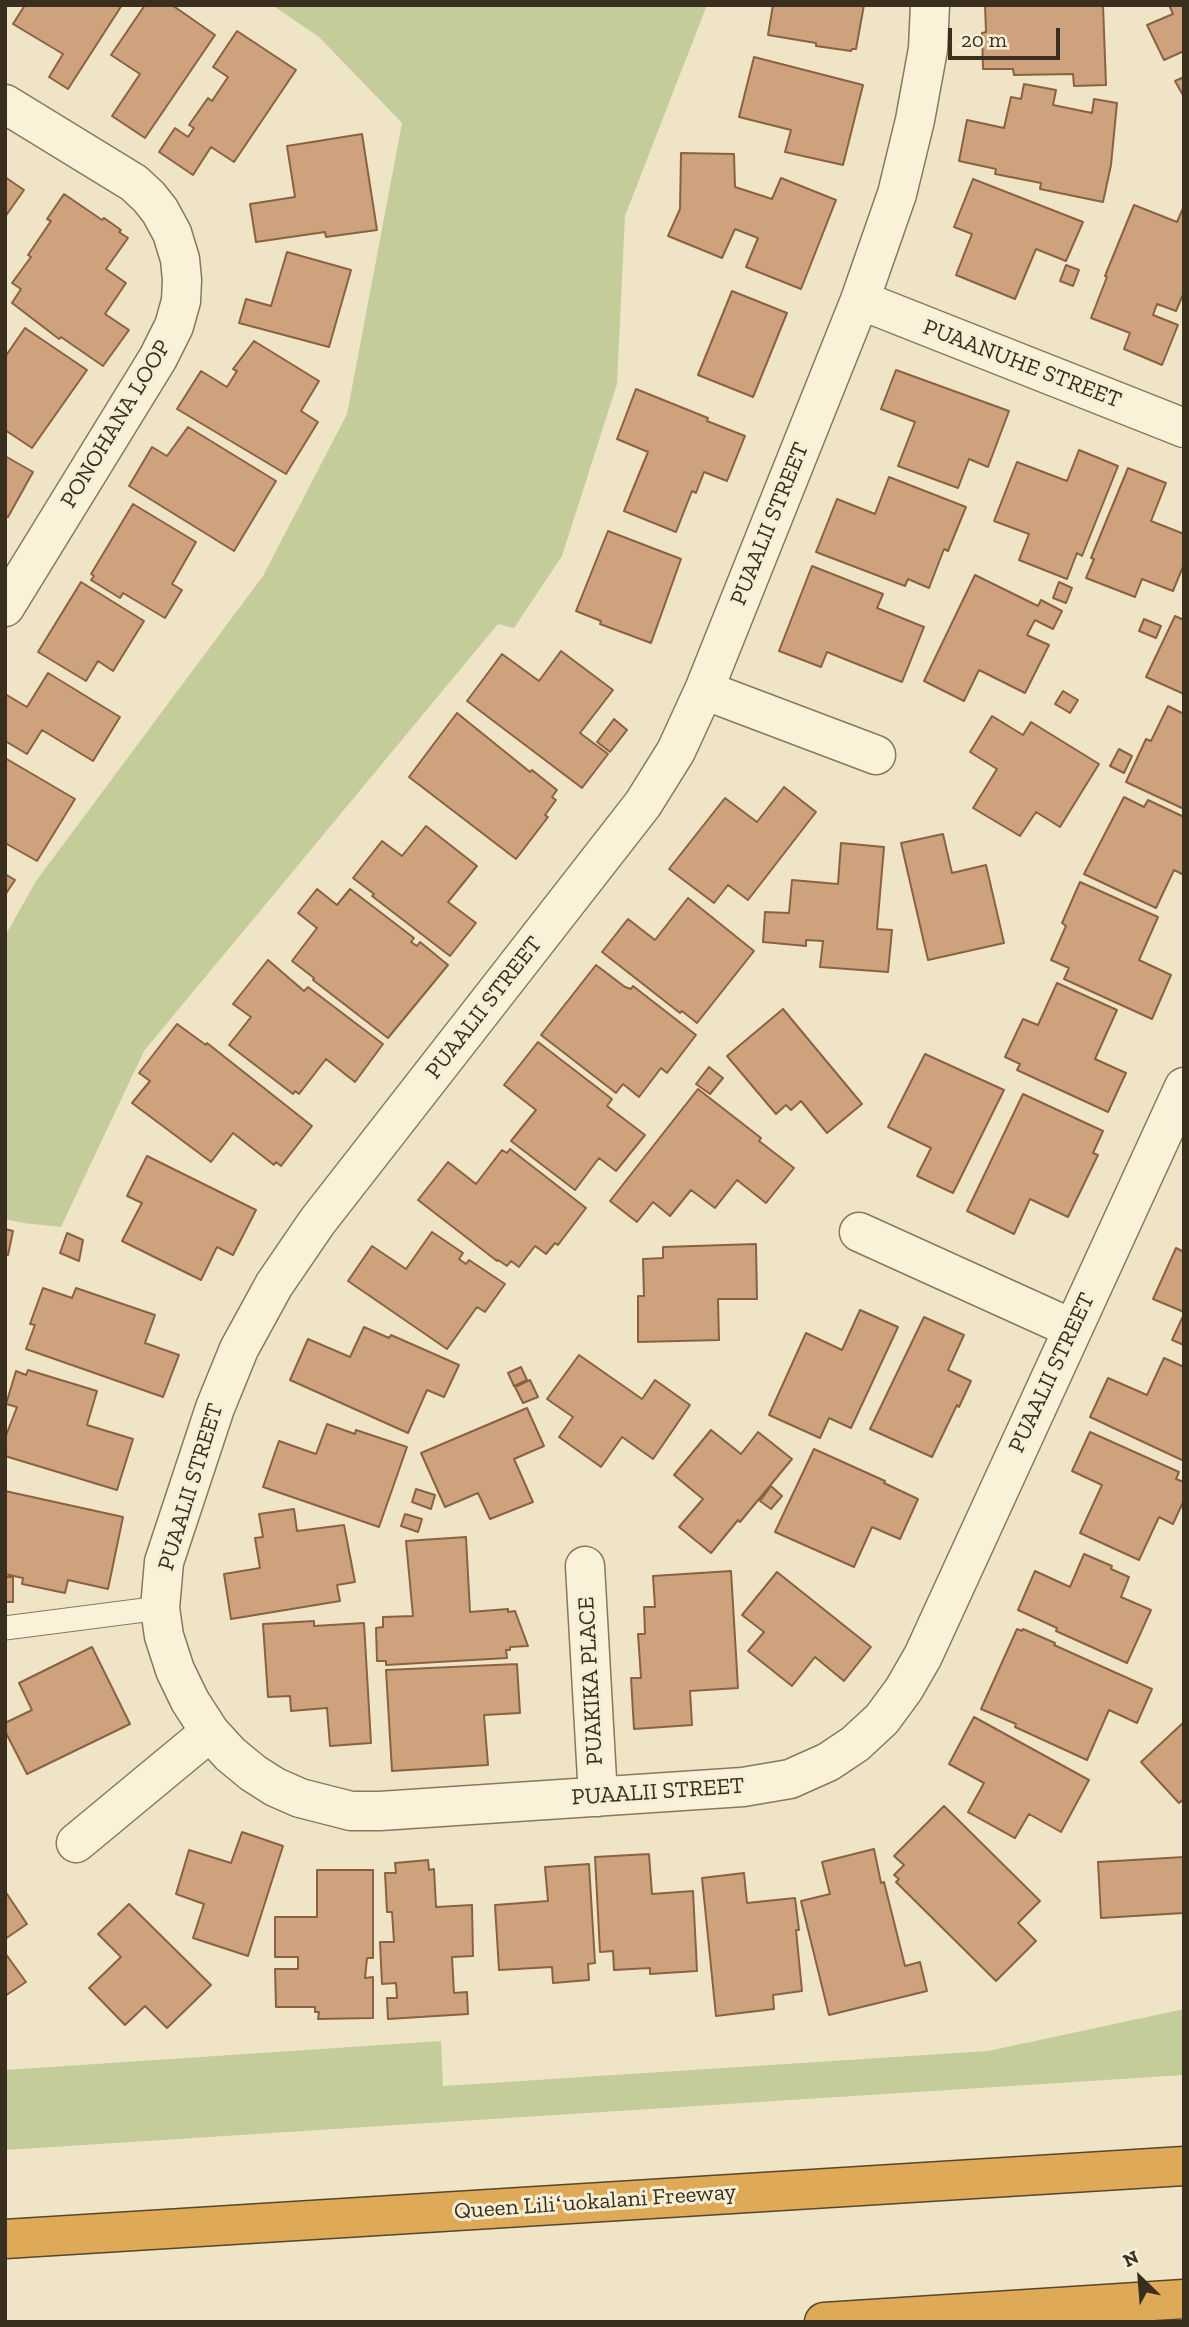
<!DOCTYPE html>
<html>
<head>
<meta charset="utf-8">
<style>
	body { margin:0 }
	#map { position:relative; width:1189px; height:2327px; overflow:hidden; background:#efe5c6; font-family:"Zilla Slab",serif }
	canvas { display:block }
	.frame { position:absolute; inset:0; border:7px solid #3a2e1f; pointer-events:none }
	.north { position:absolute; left:1105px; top:2243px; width:70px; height:70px; -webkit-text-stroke:5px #f6efd6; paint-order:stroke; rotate:335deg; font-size:19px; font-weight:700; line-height:28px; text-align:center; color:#3a2e1f }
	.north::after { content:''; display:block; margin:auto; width:24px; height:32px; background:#3a2e1f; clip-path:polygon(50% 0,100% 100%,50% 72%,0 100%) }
	.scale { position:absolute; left:948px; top:28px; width:112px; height:32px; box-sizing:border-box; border:4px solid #3a2e1f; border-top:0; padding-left:9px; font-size:21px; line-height:24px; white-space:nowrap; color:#3a2e1f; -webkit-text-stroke:5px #f6efd6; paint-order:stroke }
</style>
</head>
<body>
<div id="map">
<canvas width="1189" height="2327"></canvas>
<div class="frame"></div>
<div class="north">N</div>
<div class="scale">20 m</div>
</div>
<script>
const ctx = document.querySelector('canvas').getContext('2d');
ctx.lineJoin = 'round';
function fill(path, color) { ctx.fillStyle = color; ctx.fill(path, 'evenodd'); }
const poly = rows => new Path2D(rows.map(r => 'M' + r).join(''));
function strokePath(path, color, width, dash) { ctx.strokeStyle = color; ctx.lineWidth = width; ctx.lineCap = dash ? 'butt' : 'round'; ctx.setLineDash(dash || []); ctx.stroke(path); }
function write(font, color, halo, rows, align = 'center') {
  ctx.font = font + ' "Zilla Slab",serif'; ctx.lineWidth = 6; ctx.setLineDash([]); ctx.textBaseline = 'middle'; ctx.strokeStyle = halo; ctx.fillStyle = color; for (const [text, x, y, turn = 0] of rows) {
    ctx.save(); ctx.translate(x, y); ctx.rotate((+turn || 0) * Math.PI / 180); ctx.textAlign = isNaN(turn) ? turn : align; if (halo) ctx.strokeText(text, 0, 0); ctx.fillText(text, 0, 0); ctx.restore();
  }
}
fill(poly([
	[272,5,707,5,625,216,617,384,562,556,514,628,498,624,144,1051,61,1227,23,1223,5,1219,5,936,36,881,263,576,347,414,402,123,319,37],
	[1184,2009,1184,2075,5,2150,5,2070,441,2041,443,2086,988,2051]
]), '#c4cd99');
const building = poly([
	[25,5,122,5,68,89,49,77,63,54,13,24,25,5],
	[145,5,172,5,215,35,145,138,112,116,140,74,111,55,145,5],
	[773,5,864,5,856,49,852,49,851,51,816,46,816,43,768,35,773,5],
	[985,5,1103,5,1106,85,1074,86,1073,74,1014,75,1013,69,983,69,982,33,986,32,985,5],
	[1169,5,1184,5,1184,51,1164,60,1147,25,1173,14,1169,5],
	[237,31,296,70,234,162,211,147,193,175,159,152,175,128,188,137,194,128,189,125,208,98,212,101,228,77,213,67,237,31],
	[754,57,863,85,843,165,785,152,791,130,739,117,754,57],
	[1184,77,1184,97,1175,81,1184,77],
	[1024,84,1056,90,1053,105,1092,113,1094,99,1117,103,1111,165,1103,202,1040,189,1041,183,995,174,996,169,959,161,967,120,1004,128,1011,97,1021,99,1024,84],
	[362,134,377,230,326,237,325,232,256,242,250,204,295,197,287,146,362,134],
	[681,153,734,154,735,187,772,199,781,178,836,200,801,289,746,267,758,238,735,229,722,258,668,236,680,209,681,153],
	[5,177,24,190,5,217,5,177],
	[973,179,1083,222,1066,261,1036,249,1015,299,956,275,972,234,954,227,973,179],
	[64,194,102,220,104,218,121,230,119,232,128,238,106,269,126,283,105,314,129,330,103,366,61,337,59,339,12,303,21,289,12,283,31,257,28,255,51,221,47,219,64,194],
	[1134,205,1177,222,1184,206,1184,292,1176,311,1157,304,1153,315,1178,325,1162,365,1124,349,1130,333,1091,318,1107,277,1105,276,1134,205],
	[287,252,351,270,329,347,239,323,246,299,271,306,287,252],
	[1066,265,1079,270,1073,286,1060,281,1066,265],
	[732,291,787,313,753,397,698,375,732,291],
	[25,328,87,370,32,448,5,430,5,357,25,328],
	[254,341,319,381,301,411,318,422,286,474,177,409,201,371,227,387,237,371,233,369,254,341],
	[896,370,1009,411,988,467,969,459,958,488,898,466,915,422,881,409,896,370],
	[636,389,708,418,707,421,745,436,727,481,704,472,696,493,692,491,676,532,624,511,648,452,617,439,636,389],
	[188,427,276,481,234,551,129,486,152,447,167,456,188,427],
	[1079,450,1118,466,1082,556,1077,553,1067,579,1019,560,1029,534,994,521,1017,462,1067,481,1079,450],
	[5,456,33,472,8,517,5,516,5,456],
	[1128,468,1166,483,1151,521,1184,534,1184,564,1173,591,1142,579,1135,597,1086,578,1094,559,1091,558,1128,468],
	[889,477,966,507,948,551,944,549,929,588,908,579,905,586,816,552,837,499,875,514,889,477],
	[133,504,196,542,172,584,182,590,165,618,123,593,120,598,91,580,94,576,91,574,133,504],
	[608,531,681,559,651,643,600,624,601,621,576,611,608,531],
	[812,566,883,594,877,608,924,627,902,682,827,652,821,667,779,651,812,566],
	[975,575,1038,606,1041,600,1062,611,1053,629,1035,620,1027,635,1049,645,1025,693,979,670,964,701,924,681,975,575],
	[81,582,144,621,113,671,98,661,86,681,38,652,81,582],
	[1059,582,1072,588,1066,603,1053,598,1059,582],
	[1175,616,1184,620,1184,694,1146,677,1175,616],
	[1144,619,1161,626,1156,638,1139,631,1144,619],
	[561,651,613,690,580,733,608,754,582,788,467,701,502,654,539,681,561,651],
	[48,673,120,717,93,761,42,730,27,754,5,741,5,694,27,707,48,673],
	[1063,691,1078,700,1070,713,1055,704,1063,691],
	[1168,706,1184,714,1184,809,1126,782,1146,739,1151,741,1168,706],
	[457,713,530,772,532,770,557,790,552,797,556,800,545,815,548,817,516,859,409,777,457,713],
	[992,716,1023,735,1031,722,1099,764,1060,827,1036,812,1020,836,973,808,997,769,970,752,992,716],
	[614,719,627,730,610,752,597,742,614,719],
	[1119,749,1132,756,1124,773,1110,766,1119,749],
	[5,758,75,799,37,861,5,843,5,758],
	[784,787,816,812,748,900,728,885,714,903,669,869,725,798,757,822,784,787],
	[1124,797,1144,807,1148,800,1184,817,1184,875,1174,870,1156,908,1084,874,1124,797],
	[426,826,477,866,448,902,476,923,450,956,372,896,374,894,353,878,382,841,402,856,426,826],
	[943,834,952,873,986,865,1004,943,928,960,901,843,943,834],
	[841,843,884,847,877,929,892,930,888,972,820,967,823,941,806,940,806,946,763,942,765,912,789,913,792,880,838,884,841,843],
	[5,874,15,880,5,895,5,874],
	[1080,882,1158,917,1139,960,1171,975,1152,1019,1064,979,1069,968,1051,960,1066,926,1062,923,1080,882],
	[317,889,337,905,350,889,414,938,411,942,417,946,420,942,448,965,388,1038,313,980,314,978,292,961,317,928,298,913,317,889],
	[688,898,754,951,697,1023,682,1011,680,1013,602,952,628,919,655,940,688,898],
	[268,960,304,991,308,987,383,1044,355,1082,326,1059,299,1094,295,1091,293,1094,229,1045,251,1017,233,1004,268,960],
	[596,965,625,987,631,989,633,986,696,1035,667,1073,661,1068,639,1097,623,1084,616,1093,541,1035,596,965],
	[1057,983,1117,1010,1095,1059,1126,1073,1108,1112,1017,1070,1020,1064,1005,1057,1023,1019,1038,1025,1057,983],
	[783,1009,862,1104,827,1133,801,1101,791,1110,786,1105,776,1114,727,1056,783,1009],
	[177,1024,206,1045,207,1043,312,1126,281,1166,276,1162,274,1165,233,1133,211,1162,132,1103,150,1081,139,1073,177,1024],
	[538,1042,612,1099,607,1106,645,1135,616,1171,599,1158,575,1190,511,1141,536,1110,504,1085,538,1042],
	[925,1054,1004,1090,953,1193,917,1176,931,1148,888,1127,925,1054],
	[709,1067,723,1078,710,1094,696,1084,709,1067],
	[698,1089,761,1138,759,1141,794,1168,766,1203,737,1180,715,1208,691,1190,670,1216,653,1202,637,1222,610,1201,698,1089],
	[1023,1094,1103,1131,1093,1153,1098,1155,1068,1217,1030,1199,1014,1234,967,1211,1023,1094],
	[510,1149,586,1208,558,1245,555,1243,546,1254,535,1246,519,1267,511,1261,507,1266,498,1260,497,1261,418,1200,448,1162,476,1184,502,1150,507,1153,510,1149],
	[147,1156,256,1210,233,1255,217,1247,201,1280,122,1241,142,1203,127,1196,147,1156],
	[5,1229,13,1231,8,1255,5,1254,5,1229],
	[432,1232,463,1253,459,1259,466,1264,469,1260,505,1284,485,1312,477,1307,447,1349,348,1281,372,1246,406,1269,432,1232],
	[67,1233,83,1240,79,1261,60,1253,67,1233],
	[756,1244,757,1299,718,1299,719,1340,638,1342,638,1296,644,1296,643,1259,663,1258,663,1247,756,1244],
	[1176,1248,1184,1252,1184,1312,1153,1299,1176,1248],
	[43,1288,72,1298,76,1288,155,1315,145,1343,179,1355,163,1397,26,1349,35,1325,30,1324,43,1288],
	[860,1310,898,1327,851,1428,829,1418,820,1438,769,1415,806,1333,842,1350,860,1310],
	[1184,1314,1184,1345,1172,1340,1184,1314],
	[924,1317,964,1335,948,1370,971,1381,959,1407,957,1405,932,1457,870,1429,924,1317],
	[364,1327,389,1338,391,1335,459,1365,444,1397,427,1390,408,1433,290,1380,308,1339,350,1357,364,1327],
	[579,1355,642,1399,655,1380,690,1405,653,1459,622,1437,601,1467,559,1437,573,1417,547,1399,579,1355],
	[1164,1358,1184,1367,1184,1461,1090,1417,1108,1378,1147,1395,1164,1358],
	[521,1367,527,1380,514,1386,508,1373,521,1367],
	[28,1370,97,1391,87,1425,133,1439,117,1490,5,1456,5,1438,17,1407,6,1404,16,1371,26,1375,28,1370],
	[530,1380,538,1397,523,1403,515,1387,530,1380],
	[527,1408,544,1446,514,1459,533,1502,490,1519,478,1493,445,1507,421,1453,527,1408],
	[327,1424,355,1434,356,1430,407,1447,379,1527,263,1487,279,1441,316,1454,327,1424],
	[711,1430,741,1454,758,1432,792,1459,740,1522,738,1520,711,1553,679,1527,703,1499,674,1475,711,1430],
	[1090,1432,1179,1472,1176,1479,1184,1482,1184,1500,1173,1524,1159,1517,1139,1560,1080,1533,1102,1485,1072,1471,1090,1432],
	[814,1449,885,1481,884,1483,918,1499,900,1539,872,1527,854,1567,775,1532,814,1449],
	[771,1486,782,1496,771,1509,760,1501,771,1486],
	[416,1489,435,1495,431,1509,412,1502,416,1489],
	[5,1491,123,1517,108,1589,68,1580,65,1593,22,1584,23,1578,5,1574,5,1491],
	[294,1509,297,1531,344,1525,355,1582,337,1585,340,1601,231,1619,224,1574,260,1568,255,1538,263,1537,259,1514,294,1509],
	[405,1514,422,1519,418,1532,401,1526,405,1514],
	[466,1537,470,1612,508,1609,508,1612,515,1611,528,1646,510,1647,510,1650,506,1650,507,1658,386,1665,386,1661,377,1661,376,1628,383,1627,383,1617,413,1616,406,1541,466,1537],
	[1084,1554,1112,1566,1111,1569,1129,1577,1121,1597,1151,1610,1127,1663,1056,1631,1057,1628,1018,1610,1035,1571,1070,1587,1084,1554],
	[731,1571,738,1688,690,1691,692,1725,634,1729,631,1678,641,1678,638,1634,645,1634,644,1607,655,1607,653,1576,731,1571],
	[777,1572,871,1647,844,1681,815,1657,792,1686,748,1651,764,1632,742,1615,777,1572],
	[5,1577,13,1577,13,1602,5,1602,5,1577],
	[314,1621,314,1626,364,1623,371,1743,330,1746,327,1708,291,1711,290,1696,268,1697,263,1624,314,1621],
	[1017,1629,1022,1631,1023,1629,1055,1643,1054,1645,1152,1689,1137,1723,1109,1710,1087,1760,1015,1727,1016,1724,981,1709,1017,1629],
	[92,1647,130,1724,27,1774,5,1731,5,1723,32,1710,19,1683,92,1647],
	[517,1664,520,1713,484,1715,488,1765,392,1771,386,1670,517,1664],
	[974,1717,1089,1780,1061,1832,1029,1814,1015,1838,968,1812,984,1783,949,1764,974,1717],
	[1184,1722,1184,1799,1179,1803,1141,1762,1184,1722],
	[944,1806,1040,1901,1018,1923,1036,1941,996,1981,896,1882,899,1879,894,1875,904,1865,894,1856,944,1806],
	[242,1832,283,1846,248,1956,193,1938,204,1904,176,1894,189,1850,231,1863,242,1832],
	[874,1849,881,1883,884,1882,905,1966,920,1962,927,1991,829,2015,801,1901,830,1894,822,1862,874,1849],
	[649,1854,652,1894,693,1891,697,1971,650,1974,650,1968,614,1970,613,1951,600,1952,595,1857,649,1854],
	[1184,1857,1184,1913,1101,1918,1098,1862,1184,1857],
	[428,1860,429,1870,434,1869,436,1907,472,1905,473,1956,452,1957,454,1993,467,1992,468,2014,388,2019,387,1998,397,1998,396,1983,382,1984,380,1942,394,1942,392,1912,387,1912,385,1873,396,1873,395,1863,428,1860],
	[589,1864,595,1963,588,1964,589,1980,553,1983,552,1967,499,1970,495,1905,548,1901,545,1867,589,1864],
	[317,1870,373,1870,373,1958,367,1958,365,1978,373,1977,373,2018,318,2019,319,2012,315,2012,315,2007,276,2007,275,1969,298,1969,298,1957,275,1957,275,1917,317,1917,317,1870],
	[744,1873,747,1903,795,1898,799,1930,796,1930,802,1991,773,1995,774,2009,716,2016,702,1878,744,1873],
	[5,1891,27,1924,5,1939,5,1891],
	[129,1904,211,1985,167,2028,145,2006,125,2025,89,1988,121,1957,98,1934,129,1904],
	[5,1953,26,1982,5,1996,5,1953]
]);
fill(building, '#cda27c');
strokePath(building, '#8a6241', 2);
const lane = poly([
	[5,1628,160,1608]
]);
const street = poly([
	[930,5,928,49,915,120,897,194,860,300,704,690,676,751,643,804,317,1222,274,1285,239,1349,215,1408,164,1562,160,1608,164,1636,175,1670,190,1701,210,1732,230,1754,253,1773,275,1787,300,1798,351,1811,380,1811,743,1787,790,1779,828,1762,855,1744,882,1719,904,1689,923,1656,1184,1087],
	[5,104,134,183,149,197,160,211,172,233,180,259,182,280,181,301,174,326,158,358,5,607],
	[860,300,1184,428],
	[704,690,876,755],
	[859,1232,1073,1329],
	[585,1566,598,1797],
	[76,1843,210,1732]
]);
const highway = poly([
	[5,2239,1184,2166],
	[824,2322,1184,2299]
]);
strokePath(lane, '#8a775b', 25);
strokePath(street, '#8a775b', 41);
strokePath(highway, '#58452f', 41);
strokePath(lane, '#f9f2d9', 23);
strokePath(street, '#f9f2d9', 38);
strokePath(highway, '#deaa57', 38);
write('23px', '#3a2e1f', '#f6efd6', [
	["PUAANUHE STREET",1022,364,21],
	["PONOHANA LOOP",116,424,-59],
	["PUAALII STREET",770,524,-68],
	["PUAALII STREET",484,1008,-52],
	["PUAALII STREET",1052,1373,-65],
	["PUAALII STREET",191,1487,-73],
	["PUAKIKA PLACE",591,1681,-93],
	["PUAALII STREET",658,1792,-4],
	["Queen Liliʻuokalani Freeway",595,2202,-4]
]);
</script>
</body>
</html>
